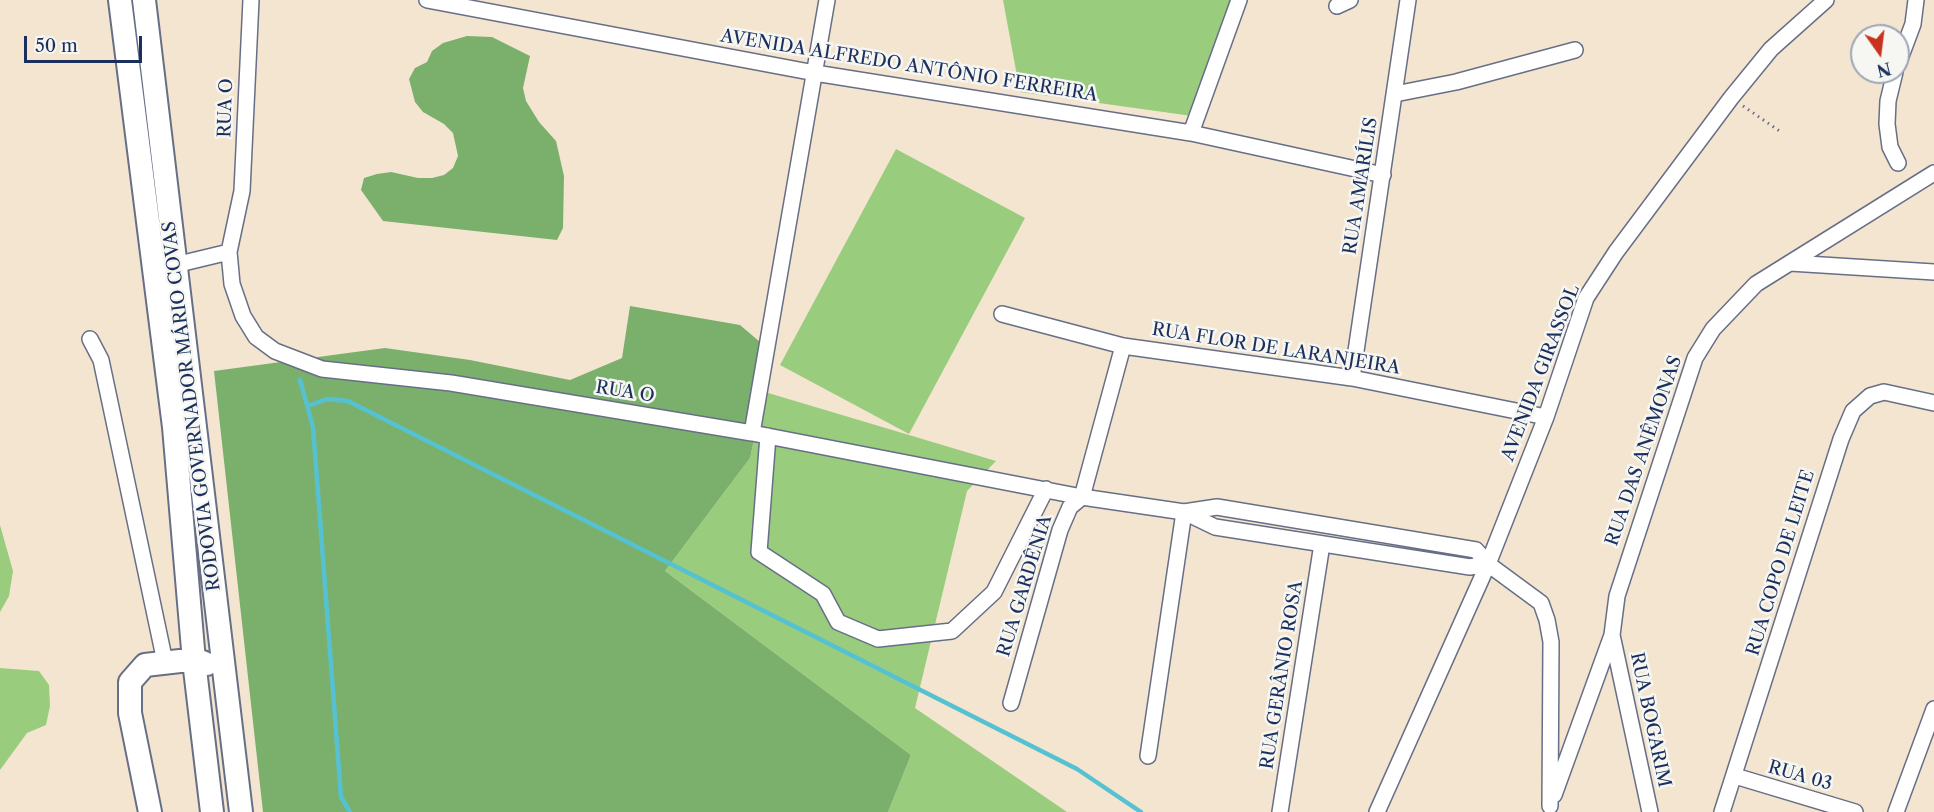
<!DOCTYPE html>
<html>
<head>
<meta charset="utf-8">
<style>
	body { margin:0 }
	#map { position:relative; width:1934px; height:812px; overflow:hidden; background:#f4e5d0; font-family:"Libre Caslon Text",serif }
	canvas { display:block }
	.north { position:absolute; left:1850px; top:24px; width:60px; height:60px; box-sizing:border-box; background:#f6f6f2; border:2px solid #9ea6b7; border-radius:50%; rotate:166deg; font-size:16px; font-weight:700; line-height:24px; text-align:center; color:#1b2f5e }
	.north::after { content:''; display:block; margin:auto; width:21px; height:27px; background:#c8321e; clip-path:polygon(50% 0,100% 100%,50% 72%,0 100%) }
	.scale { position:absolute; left:24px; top:36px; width:118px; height:27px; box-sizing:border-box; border:3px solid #1b2f5e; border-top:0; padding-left:8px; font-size:18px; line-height:21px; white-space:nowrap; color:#1b2f5e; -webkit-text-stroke:4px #f6f6f2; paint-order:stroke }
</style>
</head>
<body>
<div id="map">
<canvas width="1934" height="812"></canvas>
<div class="north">N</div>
<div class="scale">50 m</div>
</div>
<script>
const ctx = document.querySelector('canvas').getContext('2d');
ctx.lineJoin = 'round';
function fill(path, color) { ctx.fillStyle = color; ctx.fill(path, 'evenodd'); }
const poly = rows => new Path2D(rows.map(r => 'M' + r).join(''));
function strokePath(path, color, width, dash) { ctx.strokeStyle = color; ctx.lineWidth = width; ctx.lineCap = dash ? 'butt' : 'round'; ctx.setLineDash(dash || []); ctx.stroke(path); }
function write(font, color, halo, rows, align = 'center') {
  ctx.font = font + ' "Libre Caslon Text",serif'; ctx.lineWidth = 5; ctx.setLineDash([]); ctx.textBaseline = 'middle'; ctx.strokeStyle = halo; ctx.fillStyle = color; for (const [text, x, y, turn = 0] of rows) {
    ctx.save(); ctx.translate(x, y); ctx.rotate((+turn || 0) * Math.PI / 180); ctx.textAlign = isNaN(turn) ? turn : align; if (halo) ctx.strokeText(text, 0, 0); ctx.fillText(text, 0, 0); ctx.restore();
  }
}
fill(poly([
	[1003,0,1232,0,1192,116,1020,92],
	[896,149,1025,218,909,434,780,365],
	[765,392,996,461,967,491,915,708,1067,812,888,812,911,755,665,571,750,458],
	[0,525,13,571,9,596,0,612],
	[0,668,39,671,49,685,50,706,46,725,27,733,0,770]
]), '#99cd7d');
fill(poly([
	[467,36,492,37,530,56,523,88,526,101,539,122,556,141,564,176,563,228,557,240,383,221,361,190,364,178,377,174,391,172,418,178,432,178,444,175,453,168,458,156,453,133,444,124,423,112,415,102,409,79,415,68,427,62,432,51,443,43],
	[630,306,740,325,773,353,750,458,665,571,911,755,888,812,263,812,214,371,385,348,470,360,570,380,622,358]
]), '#7ab06c');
strokePath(poly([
	[300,380,313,427,341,797,350,812],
	[308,406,327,399,348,401,1077,769,1141,812]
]), '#56c2d1', 4.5);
const minor = poly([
	[427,0,815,73,1191,133,1383,175],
	[1337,6,1350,0],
	[1898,64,1913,24,1916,0],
	[1895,72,1888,101,1887,124,1890,147,1898,163],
	[1395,94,1456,82,1575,50],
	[1191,133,1239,0],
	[229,252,232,284,243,316,256,337,275,351,322,369,451,383,752,433,1082,497,1184,512,1217,507,1476,550,1488,564,1541,603,1547,620,1551,642,1550,806],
	[1790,263,1934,272],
	[175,265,229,252,242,191,251,0],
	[1002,314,1123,346,1352,378,1546,417],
	[90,339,101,360,165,662],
	[1352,378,1408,0],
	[752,433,827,0],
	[768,436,759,552,823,594,838,622,878,639,952,631,994,592,1046,489],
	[1184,512,1215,527,1470,567,1488,564],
	[1612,635,1650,812],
	[1011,703,1060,530,1070,507,1082,497,1123,346],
	[1148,756,1184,512],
	[1735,776,1855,812],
	[1554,795,1612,635,1617,596,1695,358,1713,329,1756,284,1934,173],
	[1280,812,1322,544],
	[1377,812,1488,564,1546,417,1586,298,1616,252,1731,98,1771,49,1826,0],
	[1722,812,1841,439,1853,411,1870,396,1884,392,1934,403],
	[1896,812,1934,709]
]);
const highway = poly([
	[120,0,174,427,194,661,212,812],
	[144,0,241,812],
	[150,812,130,713,130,682,145,665,180,661,200,661,207,664]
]);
strokePath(minor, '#676f86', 18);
strokePath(highway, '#676f86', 26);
strokePath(poly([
	[1743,106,1781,132]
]), '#676f86', 3, [1.5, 4.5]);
strokePath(minor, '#fff', 15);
strokePath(highway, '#fff', 22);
write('18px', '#1b2f5e', '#f6f6f2', [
	["AVENIDA ALFREDO ANTÔNIO FERREIRA",909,66,9],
	["RUA O",226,108,-88],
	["RUA AMARÍLIS",1361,186,-81],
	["RUA FLOR DE LARANJEIRA",1276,349,9],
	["AVENIDA GIRASSOL",1541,373,-69],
	["RUA O",625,392,9],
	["RODOVIA GOVERNADOR MÁRIO COVAS",192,406,-97],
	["RUA DAS ANÊMONAS",1644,451,-71],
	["RUA COPO DE LEITE",1781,563,-73],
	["RUA GARDÊNIA",1025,586,-73],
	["RUA GERÂNIO ROSA",1282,675,-81],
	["RUA BOGARIM",1650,720,78],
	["RUA 03",1800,776,16]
]);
</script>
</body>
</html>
